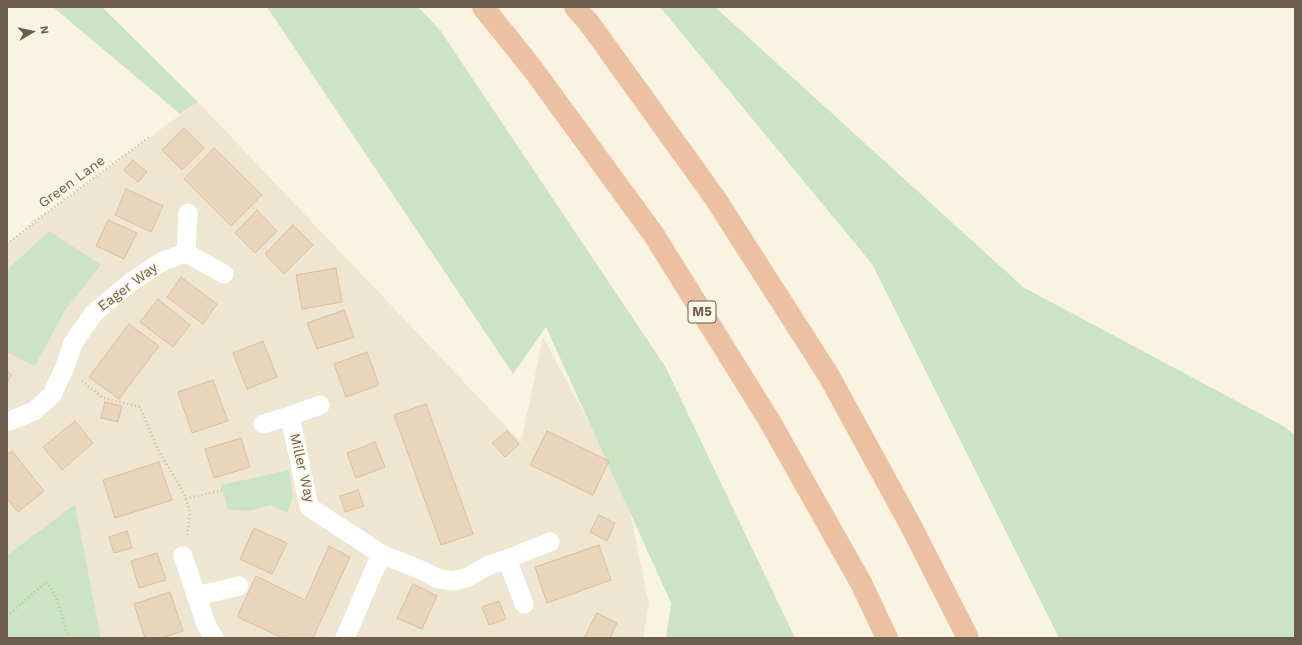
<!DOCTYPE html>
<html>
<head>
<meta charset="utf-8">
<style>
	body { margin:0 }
	#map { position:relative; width:1302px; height:645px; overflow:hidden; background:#f9f4e2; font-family:"Work Sans",sans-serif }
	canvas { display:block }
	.frame { position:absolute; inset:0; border:8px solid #6d5d4c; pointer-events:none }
	.north { position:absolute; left:12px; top:12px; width:40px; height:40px; -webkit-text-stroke:3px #fcf8e7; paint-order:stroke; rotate:81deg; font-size:11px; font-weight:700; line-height:16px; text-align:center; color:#6d5d4c }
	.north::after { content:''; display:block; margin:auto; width:14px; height:18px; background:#6d5d4c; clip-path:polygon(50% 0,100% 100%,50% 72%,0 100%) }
</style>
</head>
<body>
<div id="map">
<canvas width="1302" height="645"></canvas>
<div class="frame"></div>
<div class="north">N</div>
</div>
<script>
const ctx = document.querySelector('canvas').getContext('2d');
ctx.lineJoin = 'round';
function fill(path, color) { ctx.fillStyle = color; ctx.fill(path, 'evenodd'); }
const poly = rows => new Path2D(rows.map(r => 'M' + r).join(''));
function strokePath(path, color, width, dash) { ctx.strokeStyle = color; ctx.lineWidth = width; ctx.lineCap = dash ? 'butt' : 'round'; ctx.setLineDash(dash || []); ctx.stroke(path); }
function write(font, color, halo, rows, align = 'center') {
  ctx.font = font + ' "Work Sans",sans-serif'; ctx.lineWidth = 3; ctx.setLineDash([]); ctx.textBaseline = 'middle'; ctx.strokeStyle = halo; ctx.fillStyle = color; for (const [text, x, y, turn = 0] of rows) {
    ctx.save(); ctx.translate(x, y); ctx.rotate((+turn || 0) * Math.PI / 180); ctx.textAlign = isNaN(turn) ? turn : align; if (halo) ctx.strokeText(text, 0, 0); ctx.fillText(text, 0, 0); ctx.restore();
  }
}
fill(poly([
	[198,102,521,442,543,337,626,492,649,604,643,638,101,638,75,504,7,555,7,244,42,216]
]), '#efe6d2');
fill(poly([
	[53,7,102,7,198,102,180,114],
	[267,7,418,7,440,30,666,368,795,638,666,638,671,603,546,327,513,374],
	[660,7,715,7,1023,287,1285,427,1295,435,1295,638,1059,638,872,264],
	[49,231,101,265,65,310,35,366,7,352,7,270],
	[289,470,293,496,287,513,270,505,249,511,228,509,221,485],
	[75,504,101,638,7,638,7,555]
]), '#cbe4c3');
const building = poly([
	[184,128,204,148,182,170,162,150,184,128],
	[214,148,262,195,231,226,184,179,214,148],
	[133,160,147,172,138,182,124,170,133,160],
	[126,189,163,206,151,232,115,215,126,189],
	[257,210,277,231,255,253,235,233,257,210],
	[108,220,137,233,124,259,96,246,108,220],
	[293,225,313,245,284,274,265,254,293,225],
	[336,268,342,302,302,309,296,275,336,268],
	[181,277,217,304,203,324,167,297,181,277],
	[158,299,190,325,173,347,140,322,158,299],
	[344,310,354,337,317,349,307,323,344,310],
	[129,324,159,346,119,399,89,377,129,324],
	[263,341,277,377,247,389,233,353,263,341],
	[367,352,379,385,346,397,334,364,367,352],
	[7,371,12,375,7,382,7,371],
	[213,380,228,421,192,433,178,392,213,380],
	[105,402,122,406,118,422,101,418,105,402],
	[426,404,473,534,441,545,394,415,426,404],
	[75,421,93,443,62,470,43,447,75,421],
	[507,431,519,444,505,457,492,443,507,431],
	[547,431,609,461,593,495,530,465,547,431],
	[241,438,250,467,214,478,205,449,241,438],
	[375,442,385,467,356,478,347,453,375,442],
	[12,451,44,491,18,512,7,499,7,455,12,451],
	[159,462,172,500,115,518,103,480,159,462],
	[358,490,364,506,345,512,340,496,358,490],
	[599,515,615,523,607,541,590,532,599,515],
	[254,528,287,543,272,574,240,559,254,528],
	[127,531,132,548,114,553,109,537,127,531],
	[599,545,611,580,547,603,535,567,599,545],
	[329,546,350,557,313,638,283,638,237,617,256,576,305,600,329,546],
	[157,553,166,580,139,588,131,561,157,553],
	[413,584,437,596,422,629,397,618,413,584],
	[170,592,183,631,162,638,145,638,134,604,170,592],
	[499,601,506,619,489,625,482,607,499,601],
	[597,613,617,623,610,638,584,638,597,613]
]);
fill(building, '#e8d5bb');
strokePath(building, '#dbc0a0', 1);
strokePath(poly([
	[7,244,42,216,149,137],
	[82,381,103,398,140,407,158,450,181,488,186,499,190,512,187,537],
	[186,499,222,490],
	[7,616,46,582,54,593,62,614,68,638]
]), '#cfbaa1', 2.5, [1, 3]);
strokePath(poly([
	[186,253,188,213],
	[320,405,290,416,309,507,381,554,345,638],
	[7,422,34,411,52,395,65,367,73,343,94,313,131,282,163,261,186,253,224,274],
	[263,424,290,416],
	[381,554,421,570,439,579,454,581,468,577,487,566,507,559],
	[183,556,206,624,214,638],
	[196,596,239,586],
	[524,604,507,559,550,542]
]), '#fff', 19);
strokePath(poly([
	[483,7,532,68,654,235,769,420,861,583,887,638],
	[575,7,589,23,715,198,829,376,911,526,968,638]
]), '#ecc0a0', 22);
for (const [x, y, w] of [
	[702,312,28]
]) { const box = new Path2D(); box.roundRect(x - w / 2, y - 11, w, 22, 3); ctx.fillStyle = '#fcf8e7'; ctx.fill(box); strokePath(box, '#6d5d4c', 1); }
write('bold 13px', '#6d5d4c', null, [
	["M5",702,312]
]);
write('14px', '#6d5d4c', '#fcf8e7', [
	["Green Lane",72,182,-36],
	["Eager Way",128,287,-37],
	["Miller Way",302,468,77]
]);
</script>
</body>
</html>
